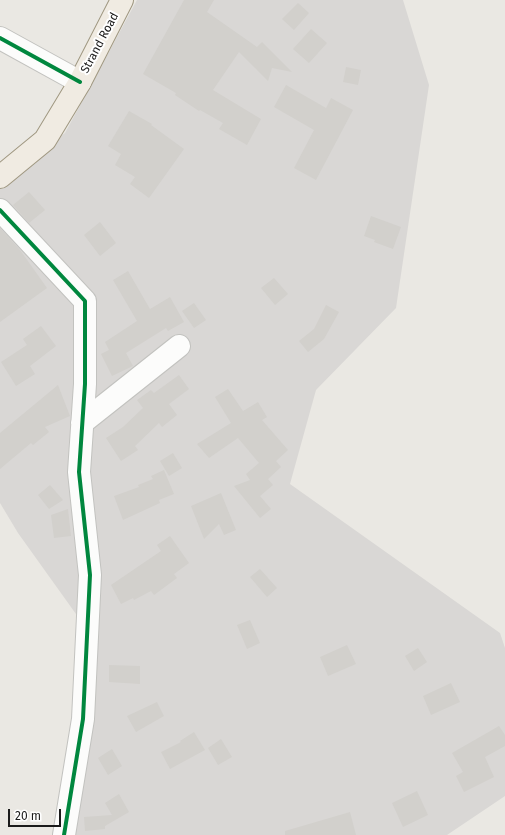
<!DOCTYPE html>
<html>
<head>
<meta charset="utf-8">
<style>
	body { margin:0 }
	#map { position:relative; width:505px; height:835px; overflow:hidden; background:#eae8e3; font-family:"Fira Sans",sans-serif }
	canvas { display:block }
	.scale { position:absolute; left:8px; top:809px; width:53px; height:18px; box-sizing:border-box; border:2px solid #1b1b1b; border-top:0; padding-left:5px; font-size:12px; line-height:14px; white-space:nowrap; color:#1b1b1b; -webkit-text-stroke:3px #fff; paint-order:stroke }
</style>
</head>
<body>
<div id="map">
<canvas width="505" height="835"></canvas>
<div class="scale">20 m</div>
</div>
<script>
const ctx = document.querySelector('canvas').getContext('2d');
ctx.lineJoin = 'round';
function fill(path, color) { ctx.fillStyle = color; ctx.fill(path, 'evenodd'); }
const poly = rows => new Path2D(rows.map(r => 'M' + r).join(''));
function strokePath(path, color, width, dash) { ctx.strokeStyle = color; ctx.lineWidth = width; ctx.lineCap = dash ? 'butt' : 'round'; ctx.setLineDash(dash || []); ctx.stroke(path); }
function write(font, color, halo, rows, align = 'center') {
  ctx.font = font + ' "Fira Sans",sans-serif'; ctx.lineWidth = 4; ctx.setLineDash([]); ctx.textBaseline = 'middle'; ctx.strokeStyle = halo; ctx.fillStyle = color; for (const [text, x, y, turn = 0] of rows) {
    ctx.save(); ctx.translate(x, y); ctx.rotate((+turn || 0) * Math.PI / 180); ctx.textAlign = isNaN(turn) ? turn : align; if (halo) ctx.strokeText(text, 0, 0); ctx.fillText(text, 0, 0); ctx.restore();
  }
}
fill(poly([
	[137,0,403,0,429,85,396,308,316,390,290,484,500,633,505,648,505,796,447,835,75,835,96,642,18,533,0,503,0,180,65,133]
]), '#d9d7d5');
fill(poly([
	[184,0,214,0,207,12,257,47,262,42,292,72,272,68,268,81,239,52,213,90,261,119,247,145,219,129,223,123,200,110,199,111,175,95,176,93,143,74],
	[298,3,309,13,294,30,282,19],
	[311,29,327,43,309,63,293,49],
	[346,67,361,70,358,85,343,82],
	[286,85,326,108,331,98,353,110,316,180,294,168,314,130,274,107],
	[129,111,152,124,151,125,184,149,149,198,130,184,135,177,115,165,121,154,108,146],
	[29,192,45,210,29,223,13,205],
	[371,216,401,227,393,249,374,242,375,240,364,236],
	[100,222,116,243,100,256,84,235],
	[0,228,20,250,47,288,0,322],
	[128,271,150,309,170,297,184,322,168,331,166,328,126,353,133,366,112,376,101,354,109,350,105,342,137,321,113,280],
	[274,278,288,294,275,305,261,288],
	[194,303,206,320,194,328,182,311],
	[326,305,339,312,324,339,308,352,299,341,314,329],
	[41,326,56,346,30,366,35,374,16,386,1,362,27,345,23,339],
	[179,375,189,389,169,404,177,415,162,427,159,423,135,446,138,450,121,461,106,438,123,427,143,408,137,400,151,390,154,393],
	[58,385,70,416,45,427,49,432,33,445,31,443,0,469,0,433],
	[228,389,243,411,258,402,267,417,262,420,288,450,276,461,281,467,268,479,273,485,260,496,271,509,260,518,234,486,250,480,246,474,259,463,238,438,209,458,197,444,231,423,215,397],
	[173,453,182,468,169,476,160,461],
	[164,470,174,494,159,500,160,503,123,520,114,496,139,487,138,485,153,479,151,476],
	[50,485,63,500,49,509,38,495],
	[221,493,236,530,224,535,219,524,204,539,191,506],
	[68,509,71,536,54,538,51,515],
	[170,536,189,563,174,574,177,578,154,595,151,591,134,600,133,598,121,604,111,585,161,551,157,545],
	[260,569,277,588,267,597,250,577],
	[250,620,260,643,247,649,237,625],
	[347,645,356,664,328,676,320,657],
	[418,648,427,662,414,671,405,656],
	[109,665,140,666,140,684,109,682],
	[451,683,460,702,431,715,423,696],
	[157,702,164,716,136,732,127,716],
	[499,726,505,735,505,746,485,757,494,777,464,792,456,776,463,772,452,753],
	[194,732,205,750,170,769,161,752,181,742,180,741],
	[221,739,232,757,218,765,208,748],
	[112,749,122,766,108,775,98,758],
	[417,791,428,815,403,827,392,803],
	[119,794,129,812,105,826,105,829,85,831,84,817,112,815,105,803],
	[350,812,356,835,285,835,285,831]
]), '#d2d0cc');
const minor = poly([
	[0,38,80,82],
	[0,210,85,301,85,384,79,472,90,575,83,719,64,835],
	[82,423,179,346]
]);
const major = poly([
	[0,177,45,140,80,82,122,0]
]);
strokePath(minor, '#c2c2bf', 24);
strokePath(major, '#9f9780', 24);
strokePath(minor, '#fcfcfb', 22);
strokePath(major, '#f0ebe2', 22);
strokePath(poly([
	[0,38,80,82],
	[0,210,85,301,85,384,79,472,90,575,83,719,64,835]
]), '#00873e', 4);
write('12px', '#1b1b1b', '#fff', [
	["Strand Road",100,43,-62]
]);
</script>
</body>
</html>
